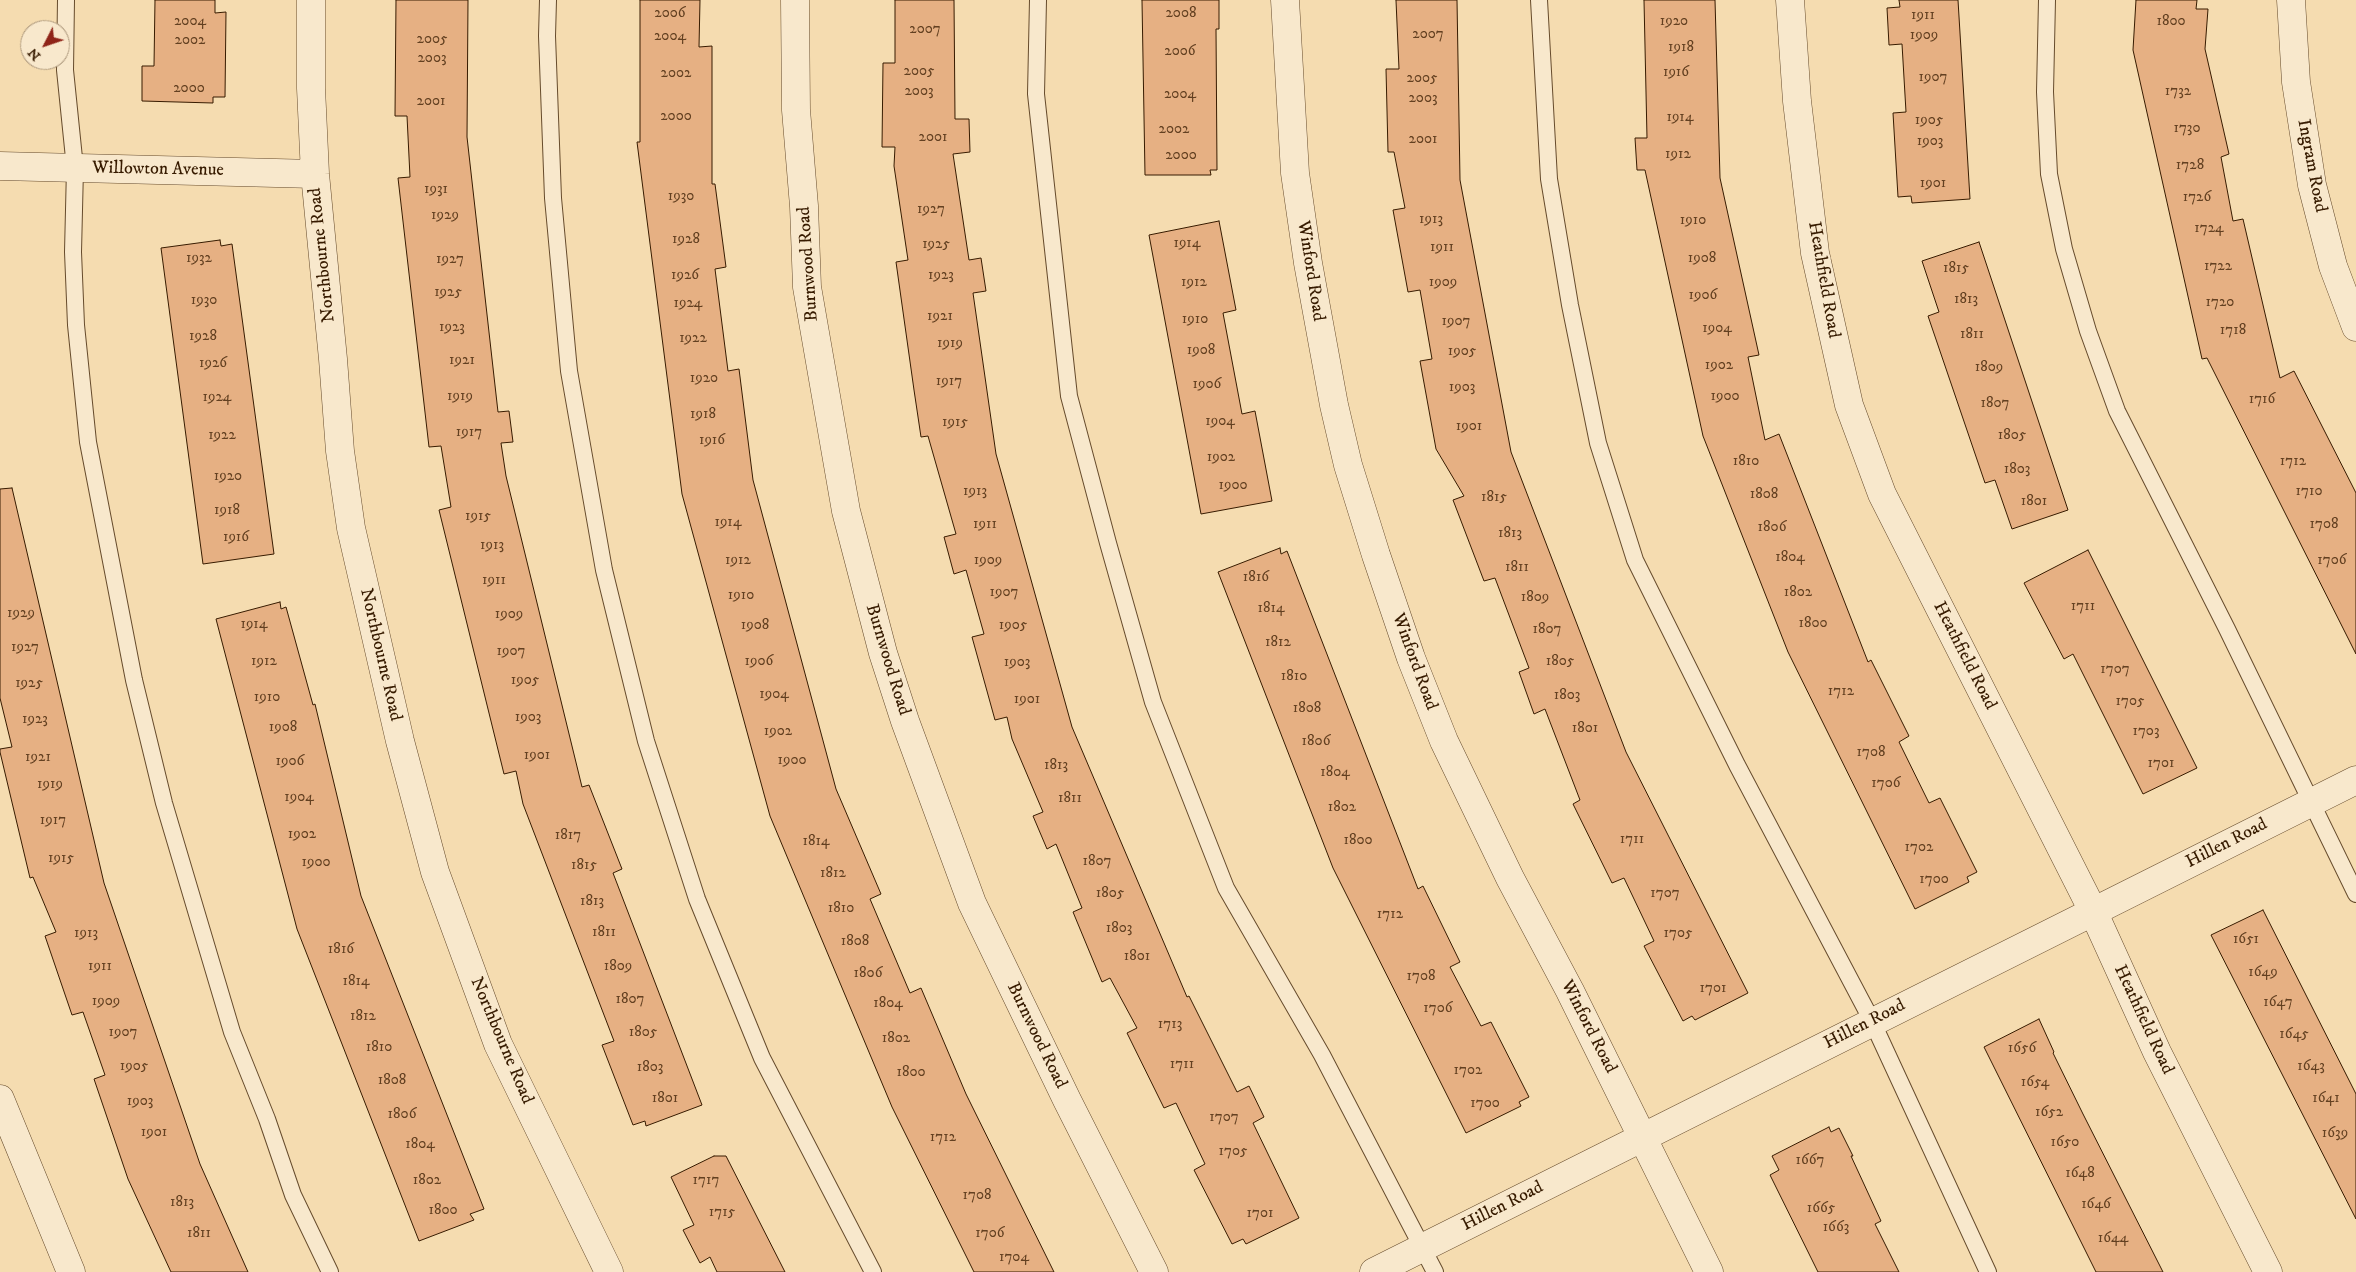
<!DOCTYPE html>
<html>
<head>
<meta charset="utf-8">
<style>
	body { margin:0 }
	#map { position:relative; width:2356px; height:1272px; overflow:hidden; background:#f5dcb0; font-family:"IM FELL DW Pica",serif }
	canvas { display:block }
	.north { position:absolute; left:20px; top:20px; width:50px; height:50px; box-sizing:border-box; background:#f8e8cc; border:1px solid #ab967a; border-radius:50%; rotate:229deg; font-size:14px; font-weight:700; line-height:20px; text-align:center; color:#371b00 }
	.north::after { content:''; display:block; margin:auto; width:18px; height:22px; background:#8f2418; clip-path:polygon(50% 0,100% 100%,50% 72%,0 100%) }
</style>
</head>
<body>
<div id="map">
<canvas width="2356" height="1272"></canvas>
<div class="north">N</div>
</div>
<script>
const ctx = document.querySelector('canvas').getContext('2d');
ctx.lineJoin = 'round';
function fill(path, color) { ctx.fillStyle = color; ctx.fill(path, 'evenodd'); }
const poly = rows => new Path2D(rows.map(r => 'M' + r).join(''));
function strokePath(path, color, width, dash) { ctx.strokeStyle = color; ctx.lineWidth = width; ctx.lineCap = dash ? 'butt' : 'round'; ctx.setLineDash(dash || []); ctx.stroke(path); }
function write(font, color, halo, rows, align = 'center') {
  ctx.font = font + ' "IM FELL DW Pica",serif'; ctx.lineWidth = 4; ctx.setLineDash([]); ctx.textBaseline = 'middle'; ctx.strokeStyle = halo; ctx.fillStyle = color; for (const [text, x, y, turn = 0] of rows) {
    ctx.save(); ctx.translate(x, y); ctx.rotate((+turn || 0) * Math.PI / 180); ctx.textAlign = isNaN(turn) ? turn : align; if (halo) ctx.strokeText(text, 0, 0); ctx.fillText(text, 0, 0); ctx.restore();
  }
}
const building = poly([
	[155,0,215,0,215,13,226,12,225,97,213,97,213,103,142,101,142,66,154,66,155,0],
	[396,0,468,0,467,137,498,412,509,411,513,442,501,443,506,476,582,787,589,785,622,869,613,873,702,1105,646,1126,645,1121,633,1125,602,1045,614,1041,523,804,516,771,504,774,439,510,451,507,441,446,429,447,398,178,410,177,407,116,395,116,396,0],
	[640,0,700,0,699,47,712,46,712,184,715,184,726,267,715,269,728,371,739,369,753,480,836,789,881,894,870,899,910,993,921,988,966,1094,1054,1272,974,1272,892,1107,770,816,682,494,637,142,640,142,640,0],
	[895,0,954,0,955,119,969,119,970,152,953,154,969,260,981,258,986,291,973,293,996,454,1072,727,1187,997,1189,996,1237,1092,1249,1086,1264,1117,1253,1123,1299,1218,1246,1244,1243,1239,1232,1244,1194,1170,1205,1164,1176,1103,1164,1108,1127,1033,1137,1028,1110,978,1102,982,1073,912,1082,908,1056,844,1047,849,1033,816,1043,812,1012,739,1007,717,995,720,972,637,984,634,966,570,954,574,944,537,956,534,928,436,921,437,914,390,896,262,908,260,894,166,895,147,882,147,883,63,895,63,895,0],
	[1142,0,1219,0,1219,29,1216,29,1217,170,1210,170,1211,175,1145,175,1142,0],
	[1396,0,1457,0,1460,180,1511,452,1626,752,1748,993,1695,1020,1692,1016,1683,1021,1644,946,1654,941,1624,878,1612,883,1573,804,1580,800,1545,709,1534,714,1519,672,1529,668,1495,578,1484,581,1453,500,1464,496,1436,449,1420,361,1432,359,1420,290,1408,292,1393,210,1405,208,1394,152,1388,152,1386,69,1399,69,1396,0],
	[1644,0,1715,0,1720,178,1759,355,1748,357,1765,440,1779,434,1868,662,1871,660,1909,736,1899,742,1929,803,1940,798,1977,872,1967,877,1969,882,1915,909,1788,652,1703,436,1645,170,1637,170,1635,138,1647,138,1644,0],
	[1899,0,1958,0,1970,199,1912,203,1911,196,1898,197,1893,113,1906,112,1902,44,1889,45,1887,8,1900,7,1899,0],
	[2136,0,2197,0,2196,9,2208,9,2205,49,2229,154,2221,157,2233,221,2243,219,2280,378,2294,371,2356,493,2356,654,2207,358,2202,359,2133,50,2136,0],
	[1219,221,1236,310,1223,313,1242,414,1255,411,1272,501,1201,514,1149,235,1219,221],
	[220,240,221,246,232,244,274,554,203,564,161,248,220,240],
	[1979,242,2068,510,2012,529,1995,480,1985,483,1928,316,1939,312,1922,261,1979,242],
	[12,488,104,883,200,1164,248,1272,171,1272,128,1179,94,1079,105,1075,83,1012,72,1015,45,936,56,932,33,877,30,878,0,752,0,749,12,747,0,698,0,489,12,488],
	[1280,548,1281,554,1287,551,1418,889,1423,886,1460,962,1450,967,1481,1026,1491,1022,1529,1097,1519,1102,1521,1106,1466,1133,1333,868,1218,572,1280,548],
	[2088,550,2197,768,2143,794,2073,654,2064,659,2024,583,2088,550],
	[280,602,281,609,286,607,313,705,315,704,361,896,484,1209,470,1214,474,1220,419,1241,297,929,216,619,280,602],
	[2263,910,2356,1094,2356,1219,2211,935,2263,910],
	[2039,1019,2054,1052,2053,1053,2083,1114,2163,1272,2096,1272,1984,1047,2039,1019],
	[1829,1127,1831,1132,1839,1128,1853,1156,1851,1156,1881,1221,1875,1224,1899,1272,1818,1272,1770,1175,1779,1170,1772,1156,1829,1127],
	[714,1156,726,1156,785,1272,717,1272,710,1257,700,1263,683,1230,694,1225,671,1177,714,1156]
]);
fill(building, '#e6b083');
strokePath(building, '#371b00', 1);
const service = poly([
	[66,0,65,70,75,168,73,252,76,325,88,442,134,680,164,803,232,1032,267,1119,293,1195,330,1272],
	[548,0,547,36,553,198,569,371,604,570,646,741,697,899,762,1058,873,1272],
	[1038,0,1036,94,1069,396,1108,543,1153,702,1226,888,1322,1055,1435,1272],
	[1539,0,1549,179,1570,305,1598,443,1635,560,1737,765,1872,1021,1988,1272],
	[2047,0,2045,92,2049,174,2064,249,2088,331,2117,411,2227,629,2356,894]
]);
const minor = poly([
	[311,0,311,88,315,174,333,359,340,451,351,528,400,741,435,872,498,1044,609,1272],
	[795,0,796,110,804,206,807,287,846,511,883,653,905,721,972,903,1067,1100,1154,1272],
	[1285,0,1295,173,1308,263,1334,405,1348,465,1376,555,1411,658,1444,741,1510,878,1570,991,1709,1272],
	[1790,0,1797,101,1815,253,1849,405,1882,494,2093,911,2157,1052,2268,1272],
	[2291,0,2296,82,2312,185,2333,266,2356,327],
	[0,166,315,174],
	[0,1099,71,1272]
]);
const tertiary = poly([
	[1374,1272,2356,780]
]);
strokePath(service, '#664b2c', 18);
strokePath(minor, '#664b2c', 29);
strokePath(tertiary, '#664b2c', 29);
strokePath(service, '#f8e8cc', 16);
strokePath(minor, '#f8e8cc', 28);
strokePath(tertiary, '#f8e8cc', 28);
write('15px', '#634021', null, [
	["2006",670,14],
	["2008",1181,14],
	["1911",1923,16],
	["2004",190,22],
	["1920",1674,22],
	["1800",2171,22],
	["2007",925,30],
	["2007",1428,35],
	["1909",1924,36],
	["2004",670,37],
	["2005",432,40],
	["2002",190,41],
	["1918",1681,48],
	["2006",1180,52],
	["2003",432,59],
	["2005",919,72],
	["1916",1676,73],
	["2002",676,74],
	["1907",1933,78],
	["2005",1422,79],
	["2000",189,89],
	["2003",919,92],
	["1732",2178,92],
	["2004",1180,95],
	["2003",1423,99],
	["2001",431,102],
	["2000",676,117],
	["1914",1680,118],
	["1905",1929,121],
	["1730",2187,129],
	["2002",1174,130],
	["2001",933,138],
	["2001",1423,140],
	["1903",1930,142],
	["1912",1678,155],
	["2000",1181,156],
	["1728",2190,166],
	["1901",1933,184],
	["1931",436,190],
	["1930",681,197],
	["1726",2197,198],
	["1927",931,210],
	["1929",445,216],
	["1913",1431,220],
	["1910",1693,221],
	["1724",2209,229],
	["1928",686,240],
	["1914",1187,244],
	["1925",936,245],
	["1911",1442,248],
	["1932",199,259],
	["1908",1702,259],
	["1927",450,260],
	["1722",2218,267],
	["1815",1956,269],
	["1926",685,276],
	["1923",941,276],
	["1912",1194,283],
	["1909",1443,283],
	["1925",448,293],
	["1906",1703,296],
	["1813",1966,300],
	["1930",204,301],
	["1720",2220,303],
	["1924",688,304],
	["1921",940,317],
	["1910",1195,320],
	["1907",1456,322],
	["1923",452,328],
	["1904",1717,329],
	["1718",2233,331],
	["1811",1972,335],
	["1928",203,337],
	["1922",693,339],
	["1919",950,344],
	["1908",1201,351],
	["1905",1462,352],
	["1921",462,361],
	["1926",213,364],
	["1902",1719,366],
	["1809",1989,368],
	["1920",704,379],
	["1917",949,382],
	["1906",1207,385],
	["1903",1462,388],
	["1919",460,397],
	["1900",1725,397],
	["1924",217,398],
	["1716",2262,400],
	["1807",1995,404],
	["1918",703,415],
	["1904",1220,422],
	["1915",955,423],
	["1901",1469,427],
	["1917",469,433],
	["1922",222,436],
	["1805",2012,436],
	["1916",712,441],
	["1902",1221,458],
	["1810",1746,462],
	["1712",2293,462],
	["1803",2017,470],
	["1920",228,477],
	["1900",1233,486],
	["1913",975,492],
	["1710",2309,492],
	["1808",1764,495],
	["1815",1494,498],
	["1801",2034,502],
	["1918",227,511],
	["1915",478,517],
	["1914",728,523],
	["1911",985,525],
	["1708",2324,525],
	["1806",1772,528],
	["1813",1510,534],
	["1916",236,538],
	["1913",492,546],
	["1804",1790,558],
	["1912",738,561],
	["1909",988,561],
	["1706",2332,561],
	["1811",1517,568],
	["1816",1256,578],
	["1911",494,581],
	["1907",1004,593],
	["1802",1798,593],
	["1910",741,596],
	["1809",1535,598],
	["1711",2083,607],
	["1814",1271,609],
	["1929",21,614],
	["1909",509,615],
	["1800",1813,624],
	["1914",254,625],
	["1908",755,626],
	["1905",1013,626],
	["1807",1547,630],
	["1812",1278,643],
	["1927",25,648],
	["1907",511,652],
	["1912",264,662],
	["1906",759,662],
	["1805",1560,662],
	["1903",1017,663],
	["1707",2115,670],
	["1810",1294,677],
	["1905",525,681],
	["1925",29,684],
	["1712",1841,692],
	["1904",774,695],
	["1803",1567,696],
	["1910",267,698],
	["1901",1027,700],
	["1705",2130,702],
	["1808",1307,709],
	["1903",528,718],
	["1923",35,720],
	["1908",283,728],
	["1801",1585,729],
	["1902",778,732],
	["1703",2146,732],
	["1806",1316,742],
	["1708",1871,753],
	["1901",537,756],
	["1921",38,758],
	["1900",792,761],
	["1906",290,762],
	["1701",2161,764],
	["1813",1056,766],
	["1804",1335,773],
	["1706",1886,784],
	["1919",50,785],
	["1904",299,798],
	["1811",1070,799],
	["1802",1342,808],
	["1917",53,821],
	["1902",302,835],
	["1817",568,836],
	["1711",1632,840],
	["1800",1358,841],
	["1814",816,842],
	["1702",1919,848],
	["1915",61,859],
	["1807",1097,862],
	["1900",316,863],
	["1815",584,866],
	["1812",833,874],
	["1700",1934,880],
	["1805",1110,894],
	["1707",1665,894],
	["1813",592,902],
	["1810",841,909],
	["1712",1390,915],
	["1803",1119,929],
	["1811",604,933],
	["1913",86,934],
	["1705",1678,934],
	["1651",2246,940],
	["1808",855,942],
	["1816",341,950],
	["1801",1137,957],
	["1911",100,967],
	["1809",618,967],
	["1649",2263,973],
	["1806",868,974],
	["1708",1421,977],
	["1814",356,982],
	["1701",1713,989],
	["1807",630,1000],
	["1909",106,1002],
	["1647",2278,1003],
	["1804",888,1004],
	["1706",1438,1009],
	["1812",363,1017],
	["1713",1170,1025],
	["1907",123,1033],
	["1805",643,1033],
	["1645",2294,1035],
	["1802",896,1039],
	["1810",379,1048],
	["1656",2022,1049],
	["1711",1182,1065],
	["1905",134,1067],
	["1643",2311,1067],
	["1803",650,1068],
	["1702",1468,1071],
	["1800",911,1073],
	["1808",392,1081],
	["1654",2035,1083],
	["1801",665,1099],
	["1641",2326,1099],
	["1903",140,1102],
	["1700",1485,1104],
	["1652",2049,1113],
	["1806",402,1115],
	["1707",1224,1118],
	["1901",154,1133],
	["1639",2335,1134],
	["1712",943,1138],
	["1650",2065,1143],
	["1804",420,1145],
	["1705",1233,1152],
	["1667",1810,1161],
	["1648",2080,1174],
	["1802",427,1181],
	["1717",706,1181],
	["1708",977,1196],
	["1813",182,1203],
	["1646",2096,1205],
	["1665",1821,1209],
	["1800",443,1211],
	["1715",722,1213],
	["1701",1260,1214],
	["1663",1836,1228],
	["1811",199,1234],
	["1706",990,1234],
	["1644",2113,1239],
	["1704",1014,1258]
]);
write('18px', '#371b00', '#f8e8cc', [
	["Ingram Road",2311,166,79],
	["Willowton Avenue",158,170,1],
	["Northbourne Road",323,255,-96],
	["Burnwood Road",809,264,-94],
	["Winford Road",1310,271,81],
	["Heathfield Road",1823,280,80],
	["Northbourne Road",380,655,77],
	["Heathfield Road",1964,656,63],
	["Burnwood Road",887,660,73],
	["Winford Road",1414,662,70],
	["Hillen Road",2227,844,-27],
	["Heathfield Road",2143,1020,65],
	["Hillen Road",1865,1025,-27],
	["Winford Road",1588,1027,63],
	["Burnwood Road",1036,1036,64],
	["Northbourne Road",501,1041,67],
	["Hillen Road",1503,1207,-27]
]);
</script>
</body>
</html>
